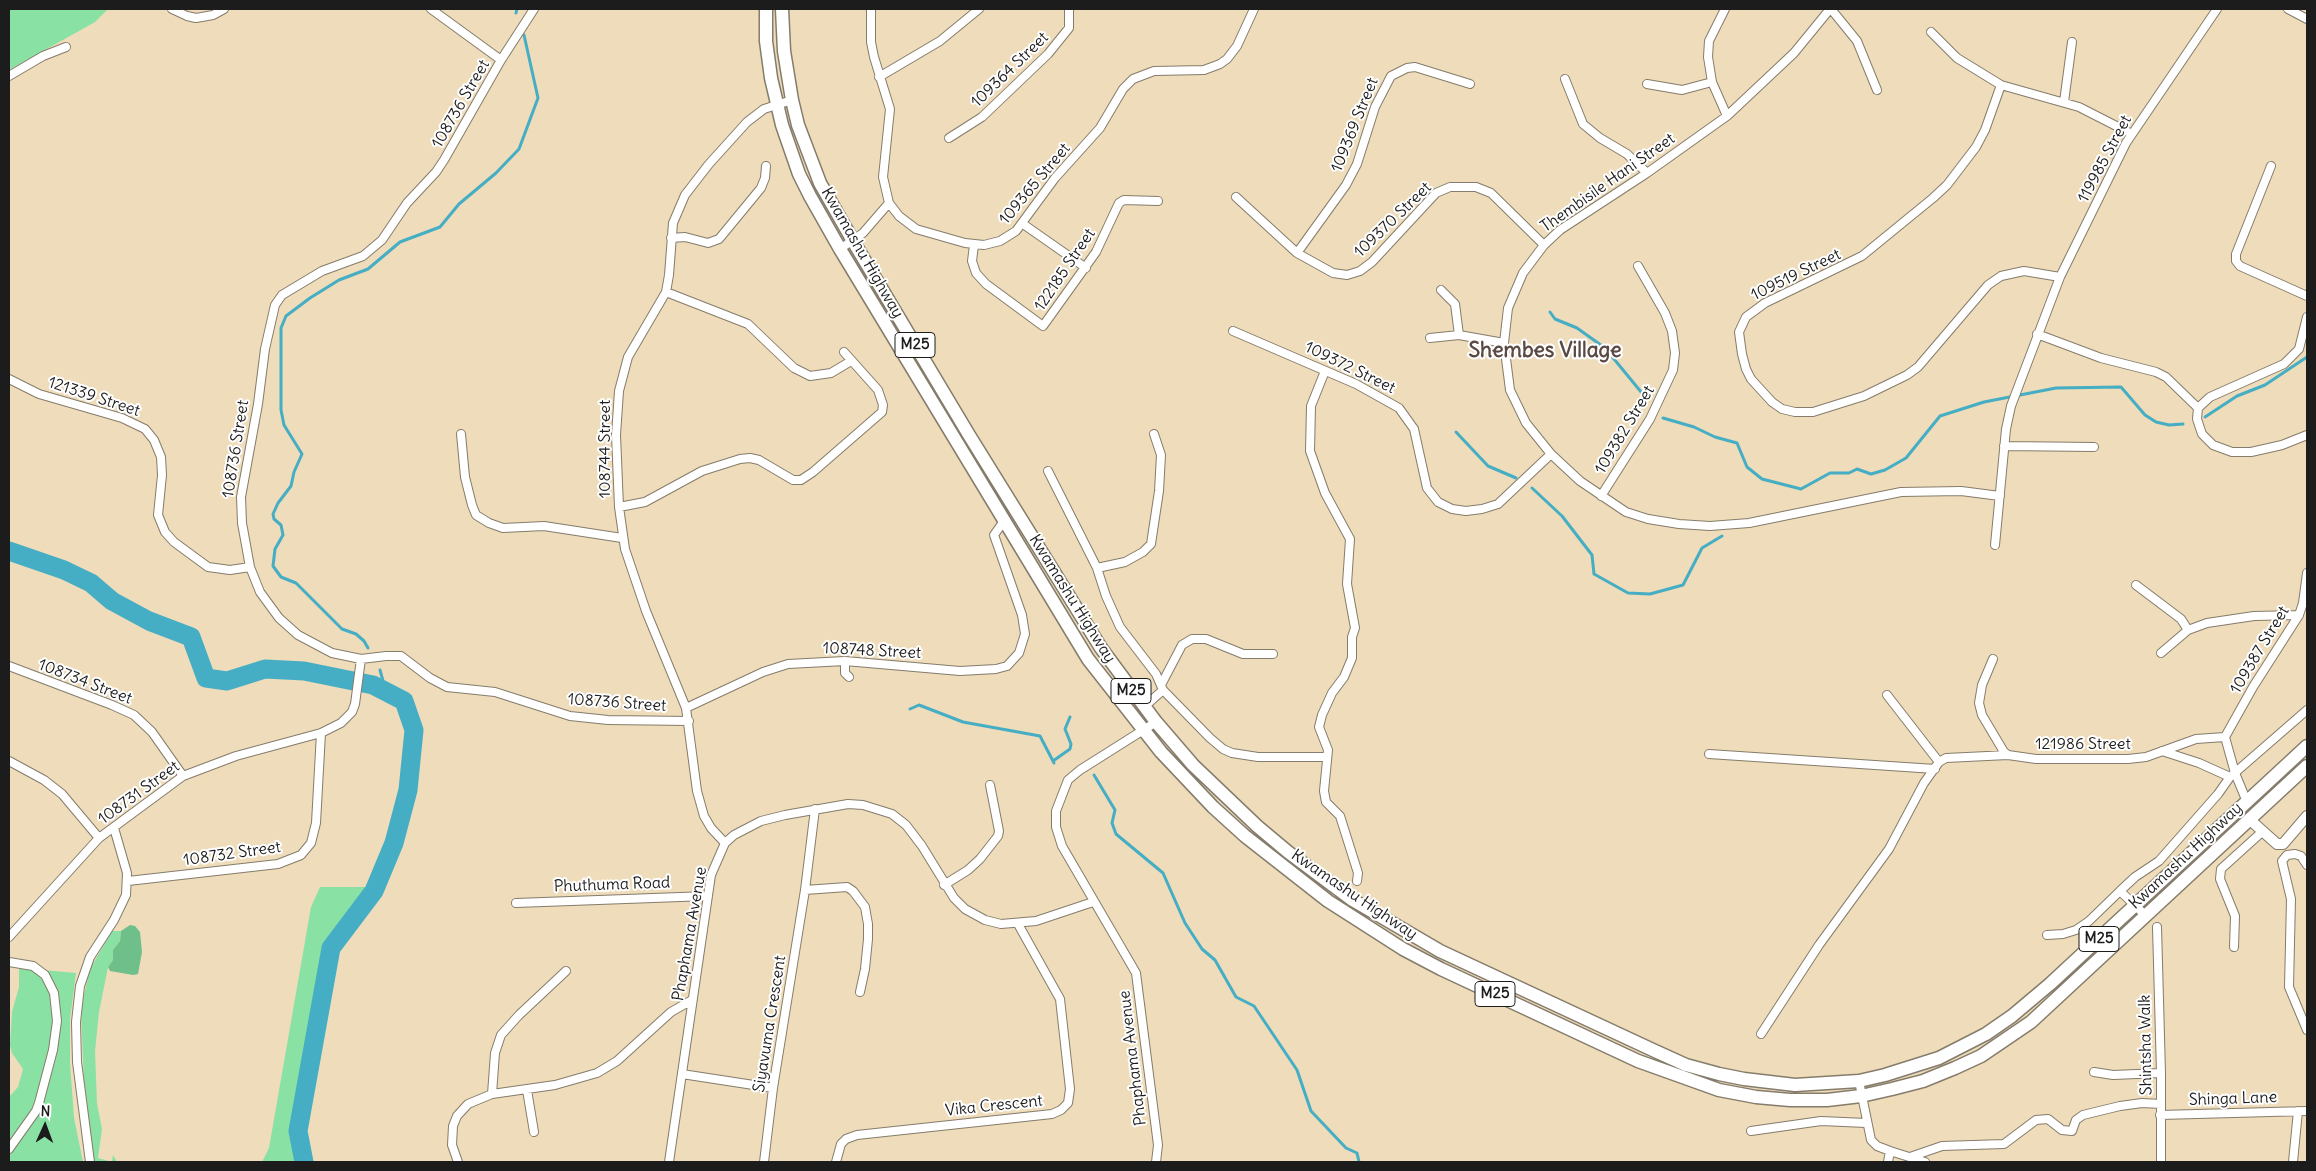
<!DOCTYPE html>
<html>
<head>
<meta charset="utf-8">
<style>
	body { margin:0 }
	#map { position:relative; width:2316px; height:1171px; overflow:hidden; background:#eedcba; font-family:Delius,sans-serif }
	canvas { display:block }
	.frame { position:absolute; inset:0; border:10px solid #1c1c1c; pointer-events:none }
	.north { position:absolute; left:20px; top:1101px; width:50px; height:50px; -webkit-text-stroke:4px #fff; paint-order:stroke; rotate:2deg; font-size:14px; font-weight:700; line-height:20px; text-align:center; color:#1c1c1c }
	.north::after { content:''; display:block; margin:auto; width:18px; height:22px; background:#1c1c1c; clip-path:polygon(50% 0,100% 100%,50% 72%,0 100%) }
</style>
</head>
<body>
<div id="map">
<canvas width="2316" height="1171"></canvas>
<div class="frame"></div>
<div class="north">N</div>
</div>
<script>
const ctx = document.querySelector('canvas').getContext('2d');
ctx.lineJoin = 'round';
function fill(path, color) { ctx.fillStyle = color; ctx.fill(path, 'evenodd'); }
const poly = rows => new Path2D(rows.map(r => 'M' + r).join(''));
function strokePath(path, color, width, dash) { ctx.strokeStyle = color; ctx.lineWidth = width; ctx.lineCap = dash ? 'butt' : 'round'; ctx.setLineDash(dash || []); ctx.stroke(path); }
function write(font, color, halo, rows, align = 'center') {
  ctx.font = font + ' Delius,sans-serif'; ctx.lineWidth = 4; ctx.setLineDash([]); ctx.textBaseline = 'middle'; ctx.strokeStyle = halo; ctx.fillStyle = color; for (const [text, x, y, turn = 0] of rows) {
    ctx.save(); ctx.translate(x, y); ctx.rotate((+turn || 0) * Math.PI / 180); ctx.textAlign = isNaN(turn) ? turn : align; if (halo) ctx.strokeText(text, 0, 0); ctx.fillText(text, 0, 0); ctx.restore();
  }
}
fill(poly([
	[9,9,108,9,95,22,9,70],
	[320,887,372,887,328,948,292,1131,297,1162,262,1162,269,1148,311,907],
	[112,931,121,931,120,941,113,950,113,960,108,967,99,1012,95,1051,97,1104,102,1129,98,1158,112,1162,113,1155,117,1162,94,1162,84,1085,81,1008,90,969],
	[19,968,76,973,70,1019,70,1063,74,1118,83,1162,9,1162,9,1097,18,1087,23,1069,12,1053,10,1045,12,1012,19,987]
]), '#89e1a4');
fill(poly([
	[130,925,135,926,140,932,142,952,138,974,133,975,110,971,108,967,113,960,113,950,120,941,121,931]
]), '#6ebf8a');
strokePath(poly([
	[516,13,517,9],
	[1550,312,1555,319,1577,328,1605,348,1646,398],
	[2205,417,2237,396,2265,385,2307,357],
	[1663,418,1694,427,1715,437,1737,443,1747,467,1762,479,1801,489,1830,473,1849,473,1857,469,1871,474,1885,470,1906,458,1940,416,1984,402,2056,388,2121,387,2145,415,2156,422,2169,425,2183,424],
	[1456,432,1488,466,1516,478],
	[1532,488,1562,516,1592,555,1594,574,1628,593,1650,594,1683,585,1702,548,1722,536],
	[368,648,364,641,356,634,342,629,296,583,281,577,273,566,275,549,283,535,281,525,274,519,273,514,278,503,291,486,294,472,302,454,284,425,281,410,281,328,286,316,310,298,339,280,368,269,400,242,440,227,459,204,496,173,519,149,538,98,524,35],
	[380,670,386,692],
	[910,709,919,705,963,722,1040,736,1054,763],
	[1053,761,1070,749,1071,744,1065,729,1070,717],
	[1094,775,1115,810,1112,823,1116,834,1163,873,1185,923,1202,949,1215,960,1236,997,1254,1006,1297,1070,1311,1111,1346,1148,1357,1153,1359,1162]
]), '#45aec4', 3);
strokePath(poly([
	[9,551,64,570,91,583,112,601,149,621,191,637,206,678,227,681,265,669,304,671,373,685,404,701,414,730,408,790,394,843,374,891,331,948,298,1131,304,1162]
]), '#45aec4', 19);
const minor = poly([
	[172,9,187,16,196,18,213,15,224,9],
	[431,9,501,60],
	[534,9,501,60,444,160,436,172,407,203,382,240,363,256,322,271,282,295,275,305,265,349,258,404,241,497,242,523,250,567,260,592,279,618,298,635,332,653,361,659,386,656,401,656,430,678,447,687,495,692,570,716,608,720,689,721],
	[871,9,871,42,874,57,890,109,883,177,889,203,899,216,916,229,965,243,984,245,1000,241,1016,231,1055,178,1100,128,1123,89,1133,79,1154,71,1204,70,1220,64,1227,59,1237,46,1254,9],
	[1725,9,1709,41,1708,57,1712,82,1727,116],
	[1830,9,1794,53,1727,116,1647,173,1560,230,1544,245,1523,273,1508,308,1504,343,1510,390,1526,423,1551,454,1580,481,1626,512,1648,519,1679,524,1710,526,1749,523,1901,492,1961,491,2000,496],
	[1831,9,1857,41,1877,90],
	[2288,9,2307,19],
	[1931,32,1957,58,2001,85,2079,107,2132,134],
	[9,76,43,56,66,47],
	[879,77,940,41,979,9],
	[1565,79,1583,124,1600,138,1627,154,1647,173],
	[1647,84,1682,90,1712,82],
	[2001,85,1985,130,1976,147,1947,185,1933,198,1862,256,1765,303,1746,317,1739,332,1742,354,1746,369,1751,379,1772,402,1782,409,1795,412,1813,412,1864,396,1907,375,1918,367,1988,285,2001,276,2024,271,2060,277],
	[2064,102,2072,42],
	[949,138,982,117,1048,54,1069,28,1069,9],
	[2271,166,2236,254,2236,261,2240,266,2307,296],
	[1236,197,1297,253,1333,273,1347,275,1360,271,1372,262,1436,193,1450,187,1476,187,1491,193,1544,245],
	[1023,224,1086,268],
	[671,238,685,237,708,243,719,239,761,188,765,178,766,166],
	[974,245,972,261,976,273,986,284,1043,326,1096,252,1119,203,1124,200,1158,201],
	[840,249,863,233,889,203],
	[1297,253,1346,185,1357,164,1375,107,1391,76,1407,68,1415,67,1470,84],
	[1441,290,1455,304,1459,335],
	[666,292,748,324,794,368,810,376,831,373,851,361],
	[2307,317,2299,349,2284,364,2210,397,2198,408,2197,419,2202,434,2213,445,2232,452,2251,452,2282,445,2307,435],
	[1233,331,1356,384,1399,408,1414,429,1427,488,1438,502,1452,509,1466,511,1482,509,1498,504,1551,454],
	[2037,334,2101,358,2156,372,2166,377,2198,408],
	[1430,338,1459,335,1504,343],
	[1325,371,1311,406,1310,451,1325,493,1350,539,1347,584,1355,628,1352,637,1352,658,1344,677,1332,693,1322,715,1319,727,1328,750,1324,791,1326,802,1340,816,1358,873,1357,881],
	[9,379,39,394,122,418,145,429,154,440,161,457,162,475,158,515,165,532,174,542,208,567,230,570,250,567],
	[461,434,465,477,472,505,476,515,489,523,503,528,544,526,622,538],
	[2004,446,2094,447],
	[1048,471,1097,568,1106,596,1120,627,1156,674,1163,690,1144,707],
	[1601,496,1650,419,1673,370,1675,353,1672,331,1665,313,1638,266],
	[619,507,645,502,702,471,740,459,750,458,759,460,793,480,801,480,813,472,882,412,883,405,878,390,844,352],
	[1995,545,2006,429,2011,406,2060,277,2126,143,2217,9],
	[1097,568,1125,562,1143,552,1151,544,1159,491,1161,455,1154,434],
	[2136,585,2181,619,2188,630],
	[2161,653,2188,630,2207,623,2254,616,2299,615],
	[1993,659,1982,685,1979,703,1982,715,2004,752,2008,755,2036,759,2128,759,2146,757,2196,739,2225,737],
	[845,661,845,673,849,677],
	[9,666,112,705,134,715,152,732,183,776],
	[1161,685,1182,645,1192,639,1206,639,1243,654,1273,654],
	[1163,690,1210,738,1223,749,1232,753,1258,757,1327,757],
	[1887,695,1939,762],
	[686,708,763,672,788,664,845,661,960,671,996,669,1007,666,1019,653,1025,634,1022,615,994,535,1004,521],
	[2225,737,2253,687,2299,615,2303,603,2307,573],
	[2225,737,2235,773,2247,802],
	[2162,751,2199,763,2230,777],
	[1709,754,1935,769],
	[9,761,44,780,62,794,99,838],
	[725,843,711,828,704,816,697,791,686,708,646,611,625,549,619,507,616,435,619,391,628,357,666,292,669,275,673,223,685,195,709,164,747,122,764,109,792,100],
	[2307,865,2301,856,2295,854,2287,855,2282,861,2291,899,2289,987,2307,1030],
	[128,881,278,864,301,855,311,843,316,823,321,733],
	[944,885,968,870,980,859,998,836,999,831,990,785],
	[805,890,847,887,853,891,865,907,868,924,868,939,865,969,860,992],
	[516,903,708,896],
	[2145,915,2120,891,2135,877,2159,861,2218,794,2230,777,2307,710],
	[2157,927,2161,1073,2161,1162],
	[2047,935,2063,934,2076,930,2089,921,2120,891],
	[9,937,99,838,183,776,236,756,321,733,341,723,352,712,355,704,361,659],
	[2234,947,2235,916,2220,879,2221,869,2263,831],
	[9,962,33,966,45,975,54,993,57,1021,53,1050,39,1103,36,1111,9,1149],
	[1761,1034,1819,945,1889,849,1924,783,1939,762,1946,758,2008,755],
	[2094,1072,2113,1075,2161,1073],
	[682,1074,773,1088],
	[1859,1081,1871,1140,1877,1146,1890,1151,1925,1162],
	[527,1090,534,1132],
	[492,1094,495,1053,501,1035,519,1015,566,971],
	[2160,1115,2307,1111],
	[1751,1131,1821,1121,1866,1123],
	[1910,1157,1942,1146,2004,1144,2036,1120,2048,1119,2062,1130,2072,1131,2076,1120,2083,1115,2120,1106,2142,1103,2161,1104],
	[90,1162,77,1062,76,1022,80,986,90,957,114,920,126,895,127,873,114,828],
	[458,1162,452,1145,453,1126,457,1116,468,1104,492,1094,555,1085,597,1073,617,1061,671,1012,692,1000],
	[669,1162,711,875,725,843,734,835,761,821,785,815,848,804,863,805,892,814,906,825,922,846,954,898,965,909,985,920,1001,924,1036,921,1093,902],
	[764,1162,773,1088,805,890,815,809],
	[836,1162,841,1144,846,1139,857,1135,1052,1114,1061,1110,1068,1103,1070,1089,1060,999,1018,924],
	[1156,1162,1158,1145,1136,973,1062,846,1056,827,1056,811,1068,780,1080,770,1156,722],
	[1888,1162,1890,1151],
	[2293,1162,2298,1111]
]);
const tertiary = poly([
	[2249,819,2277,844,2283,844,2307,816]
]);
const primary = poly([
	[766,9,766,41,771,78,782,125,799,174,810,196,840,249,1088,659,1161,752,1213,807,1245,836,1328,901,1403,949,1441,969,1638,1061,1719,1090,1756,1097,1790,1100,1827,1100,1861,1096,1892,1089,1923,1081,1955,1068,1981,1056,2031,1022,2307,766],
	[782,9,784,51,792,100,798,125,820,183,853,241,969,435,1101,648,1156,722,1193,765,1257,826,1288,852,1351,899,1440,951,1655,1051,1686,1065,1719,1074,1744,1079,1795,1085,1859,1081,1885,1075,1939,1058,1986,1034,2012,1016,2050,984,2307,746]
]);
strokePath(minor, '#857c6b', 10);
strokePath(tertiary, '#857c6b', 12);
strokePath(primary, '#857c6b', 15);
strokePath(minor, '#fff', 8);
strokePath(tertiary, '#fff', 10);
strokePath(primary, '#fff', 12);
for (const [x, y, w] of [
	[915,345,40],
	[1131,691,40],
	[2099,939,40],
	[1495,994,40]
]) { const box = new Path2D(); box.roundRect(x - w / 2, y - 12.5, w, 25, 4); ctx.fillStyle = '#fff'; ctx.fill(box); strokePath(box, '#1c1c1c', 1); }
write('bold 15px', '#1c1c1c', null, [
	["M25",915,345],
	["M25",1131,691],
	["M25",2099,939],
	["M25",1495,994]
]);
write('16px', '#1c1c1c', '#fff', [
	["109364 Street",1010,70,-44],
	["108736 Street",461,104,-60],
	["109369 Street",1355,125,-68],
	["119985 Street",2105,159,-62],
	["Thembisile Hani Street",1608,183,-35],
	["109365 Street",1035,184,-50],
	["109370 Street",1393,220,-44],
	["Kwamashu Highway",862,253,60],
	["122185 Street",1065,270,-56],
	["109519 Street",1796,275,-26],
	["109372 Street",1350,368,26],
	["121339 Street",94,397,18],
	["109382 Street",1625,430,-59],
	["108736 Street",236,449,-81],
	["108744 Street",605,449,-90],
	["Kwamashu Highway",1072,599,58],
	["109387 Street",2260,650,-59],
	["108748 Street",872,651,3],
	["108734 Street",85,682,21],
	["108736 Street",617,703,4],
	["121986 Street",2083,744],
	["108731 Street",139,793,-36],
	["108732 Street",232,854,-8],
	["Kwamashu Highway",2186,856,-43],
	["Phuthuma Road",612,885,-2],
	["Kwamashu Highway",1354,895,34],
	["Phaphama Avenue",690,934,-80],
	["Siyavuma Crescent",770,1024,-81],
	["Shintsha Walk",2146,1045,-91],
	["Phaphama Avenue",1133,1058,-97],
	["Shinga Lane",2233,1099,-2],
	["Vika Crescent",994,1106,-6]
]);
write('bold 21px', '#5b4a44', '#fff', [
	["Shembes Village",1545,351]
]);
</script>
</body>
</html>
